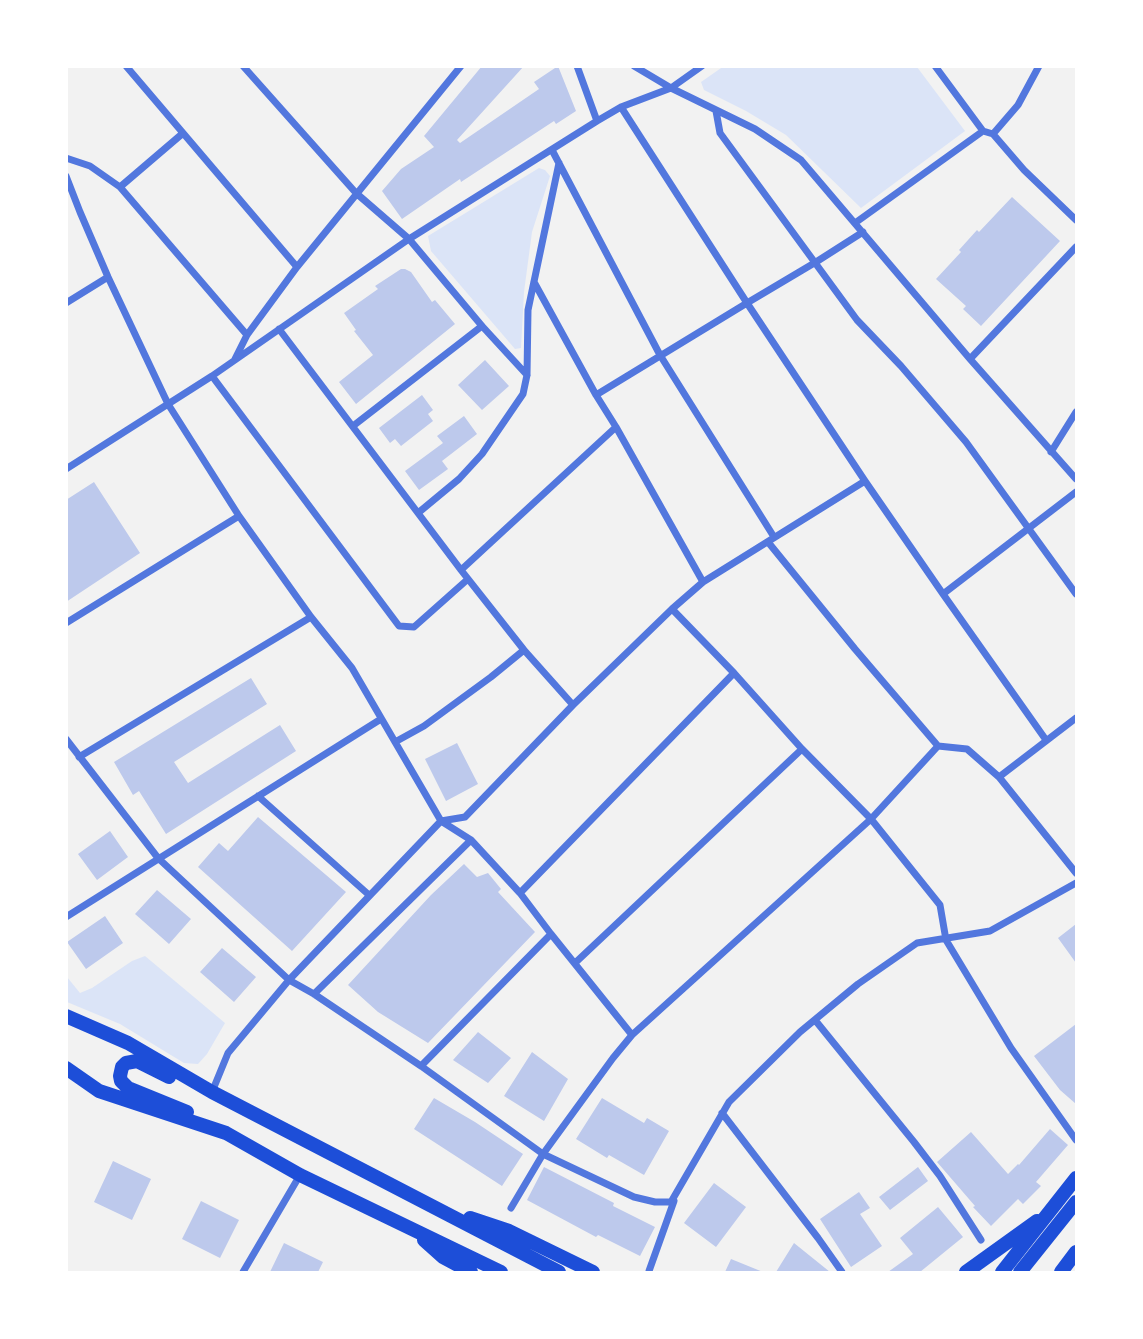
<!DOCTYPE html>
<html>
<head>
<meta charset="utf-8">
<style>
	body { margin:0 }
	#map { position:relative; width:1143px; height:1339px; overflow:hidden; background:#f2f2f2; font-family:"Golos Text",sans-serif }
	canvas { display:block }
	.frame { position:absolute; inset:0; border:68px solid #fff; pointer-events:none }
</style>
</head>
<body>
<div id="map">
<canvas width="1143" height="1339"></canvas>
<div class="frame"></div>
</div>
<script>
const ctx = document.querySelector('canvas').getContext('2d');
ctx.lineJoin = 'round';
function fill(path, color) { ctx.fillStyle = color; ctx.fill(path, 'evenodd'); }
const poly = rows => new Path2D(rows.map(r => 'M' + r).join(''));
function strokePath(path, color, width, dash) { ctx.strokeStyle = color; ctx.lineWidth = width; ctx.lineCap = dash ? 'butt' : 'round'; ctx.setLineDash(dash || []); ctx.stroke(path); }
fill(poly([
	[724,66,917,67,965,131,861,208,786,135,746,111,704,90,701,82],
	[539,168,545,170,550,176,532,232,524,292,521,348,515,349,431,251,428,236],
	[145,956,225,1023,207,1054,198,1064,184,1063,120,1024,67,1002,67,977,80,993,92,988,132,961]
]), '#dbe4f7');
fill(poly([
	[482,66,524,66,457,140,460,143,539,89,534,82,558,66,576,111,556,124,554,121,461,182,460,179,402,219,382,191,401,169,434,147,424,136],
	[1012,197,1060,241,981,326,963,309,966,306,936,279,961,252,959,250,977,230,979,232],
	[401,269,405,269,411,272,432,302,435,300,455,324,356,404,339,382,373,355,354,331,356,330,344,313,378,289,375,286],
	[485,360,509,386,482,410,458,385],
	[422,395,433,410,428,414,433,421,401,446,395,439,390,443,379,428],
	[464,416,477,434,442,461,448,469,419,490,405,471,443,443,437,436],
	[94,482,140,553,66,602,66,500],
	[251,678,267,704,174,762,188,783,280,725,296,751,166,834,139,791,133,795,114,762],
	[457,743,478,784,446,801,425,759],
	[258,817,346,892,292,951,198,867,219,843,228,851],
	[110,831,128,857,97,880,78,854],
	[464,864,477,877,488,873,501,889,498,892,535,932,428,1043,378,1012,348,985,431,895],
	[157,890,191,919,169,944,135,914],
	[105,916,123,943,86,969,67,942],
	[1076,924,1076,963,1058,938],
	[222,948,256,977,234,1002,200,972],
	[1076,1024,1076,1104,1060,1090,1034,1056],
	[478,1032,511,1058,488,1083,453,1060],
	[532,1052,568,1079,544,1121,504,1096],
	[434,1098,475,1122,523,1154,502,1186,414,1129],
	[602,1098,644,1123,647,1118,669,1131,644,1175,609,1155,607,1158,576,1139],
	[1050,1129,1068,1145,1036,1182,1041,1186,1023,1204,1018,1199,991,1226,973,1207,975,1206,937,1162,971,1132,1008,1174,1018,1164,1019,1165],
	[113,1161,151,1179,132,1220,94,1202],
	[544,1167,614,1203,613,1206,655,1227,640,1256,598,1235,596,1237,527,1200],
	[918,1167,928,1181,890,1210,879,1197],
	[714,1183,746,1207,716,1247,684,1223],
	[859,1192,870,1208,860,1214,882,1246,851,1267,820,1219],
	[201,1201,239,1220,220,1258,182,1239],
	[938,1207,963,1237,920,1272,888,1272,913,1254,900,1238],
	[284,1243,323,1262,318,1272,270,1272],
	[794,1243,830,1272,776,1272],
	[731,1259,763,1272,725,1272]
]), '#bdc9ec');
strokePath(poly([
	[126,66,297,267],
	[243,66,356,193,409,239,482,326,527,375],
	[577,66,597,121],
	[634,66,671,88,755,129,801,160,970,359,1076,479],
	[935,66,983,131,993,134,1024,170,1076,220],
	[621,107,747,303,865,481,943,594,1046,740],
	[716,111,720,133,857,320,901,366,966,442,1076,594],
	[993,134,1018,105,1039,66],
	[552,150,660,355,774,537],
	[66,158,90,166,120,187,247,335],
	[66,176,80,212,108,277,168,404,239,516,311,617,352,668,441,821,471,840,520,893,551,934,632,1035],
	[120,187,182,134],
	[855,223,983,131],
	[534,282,596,395,616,427,703,582],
	[66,303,108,277],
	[279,329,461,570,524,650,573,705],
	[235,359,247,335,297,267,461,66],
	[970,359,1076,247],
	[212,376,399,626,414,627,468,579],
	[596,395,747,303,816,262,863,232],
	[353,426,482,326],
	[1051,452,1076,412],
	[66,469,212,376,409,239,597,121,621,107,671,88,702,66],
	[418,513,459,479,482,454,523,394,527,375,528,310,559,163],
	[768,542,855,649,938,746,967,749,999,777,1076,873],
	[461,570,616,427],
	[943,594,1076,492],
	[672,609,734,673,802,749,871,819,940,905,946,940,1011,1048,1076,1140],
	[66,623,239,516],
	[66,739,158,858,289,980,314,994,421,1066,543,1154,634,1197,655,1202,671,1202,729,1102,800,1032,858,984,917,943,990,931,1076,883],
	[395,742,424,726,491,677,524,650],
	[79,757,311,617],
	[999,777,1076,718],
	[258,796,369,895],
	[520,893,734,673],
	[66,917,381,719],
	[575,963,802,749],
	[314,994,471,840],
	[815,1020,914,1142,940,1176,981,1240],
	[421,1066,551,934],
	[212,1092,228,1053,289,980,441,821,465,817,573,705,672,609,703,582,865,481],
	[722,1113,818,1238,842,1272],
	[511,1208,543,1154,613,1058,632,1035,871,819,938,746],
	[649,1271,674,1201],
	[243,1272,300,1175]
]), '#5277de', 7);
strokePath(poly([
	[66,1016,128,1043,212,1092,559,1272],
	[66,1068,99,1091,226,1133,300,1175,501,1272],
	[169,1077,137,1061,126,1063,122,1067,120,1076,121,1081,128,1088,187,1112],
	[470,1218,509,1231,593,1272],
	[424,1240,443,1257,471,1272],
	[966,1272,1037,1221],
	[1002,1272,1076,1178]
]), '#1d4ed8', 14);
strokePath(poly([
	[1020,1272,1076,1202],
	[1061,1272,1076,1252]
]), '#1d4ed8', 14);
</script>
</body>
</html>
